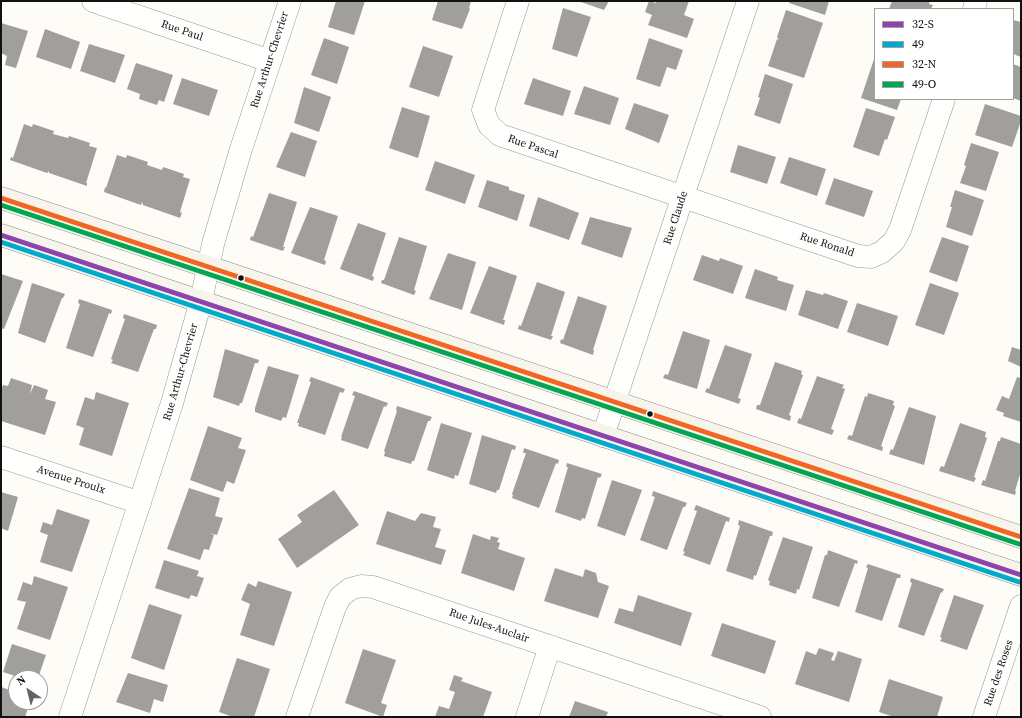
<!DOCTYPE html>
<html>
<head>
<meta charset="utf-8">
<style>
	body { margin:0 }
	#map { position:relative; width:1022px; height:718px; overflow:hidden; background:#fdfcf7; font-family:"Source Serif 4",serif }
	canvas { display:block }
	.frame { position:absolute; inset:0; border:2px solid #111; pointer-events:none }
	.legend { position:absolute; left:874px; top:8px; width:140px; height:92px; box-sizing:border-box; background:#fff; border:1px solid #a0a0a0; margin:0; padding:5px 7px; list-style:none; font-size:12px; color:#111 }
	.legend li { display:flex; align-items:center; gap:8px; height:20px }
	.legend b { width:20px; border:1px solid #a0a0a0 }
	.north { position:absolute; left:8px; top:670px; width:40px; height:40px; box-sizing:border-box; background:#fff; border:1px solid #a0a0a0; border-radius:50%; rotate:325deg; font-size:11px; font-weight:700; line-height:16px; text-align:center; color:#111 }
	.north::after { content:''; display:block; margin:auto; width:14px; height:18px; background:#646362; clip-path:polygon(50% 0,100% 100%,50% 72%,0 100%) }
</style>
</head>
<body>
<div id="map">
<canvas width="1022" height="718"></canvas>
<div class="frame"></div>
<ul class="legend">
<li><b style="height:5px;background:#8e44ad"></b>32-S</li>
<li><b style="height:5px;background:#00a9ce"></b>49</li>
<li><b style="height:5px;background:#f26522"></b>32-N</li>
<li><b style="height:5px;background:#00a651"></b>49-O</li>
</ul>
<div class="north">N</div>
</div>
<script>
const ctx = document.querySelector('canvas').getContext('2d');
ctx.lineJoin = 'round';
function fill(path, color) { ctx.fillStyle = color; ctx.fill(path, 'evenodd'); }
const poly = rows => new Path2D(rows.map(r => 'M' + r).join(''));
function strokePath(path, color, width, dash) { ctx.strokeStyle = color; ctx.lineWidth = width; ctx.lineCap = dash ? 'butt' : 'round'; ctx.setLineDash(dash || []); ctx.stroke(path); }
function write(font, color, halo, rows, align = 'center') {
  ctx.font = font + ' "Source Serif 4",serif'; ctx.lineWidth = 4; ctx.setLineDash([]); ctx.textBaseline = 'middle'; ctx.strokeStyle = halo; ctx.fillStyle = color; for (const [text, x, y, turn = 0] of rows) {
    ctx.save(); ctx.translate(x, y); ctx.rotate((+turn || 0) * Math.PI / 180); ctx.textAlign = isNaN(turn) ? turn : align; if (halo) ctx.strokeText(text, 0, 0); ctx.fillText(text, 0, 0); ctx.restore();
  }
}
fill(poly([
	[336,1,365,1,354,35,328,27],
	[438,1,471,1,469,8,470,9,462,29,432,20],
	[578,1,609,1,604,10],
	[649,1,656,3,657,1,689,1,684,15,694,19,687,38,648,25,652,15,645,12],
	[790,1,829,1,825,15,789,3],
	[892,1,930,1,929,4,933,5,931,9,889,9],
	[563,8,591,17,577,57,552,49],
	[786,10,823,23,804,78,768,66,777,39,779,40,777,37],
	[1013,20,1021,22,1021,57,1013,54],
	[1,23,28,31,16,68,5,65,7,56,1,53],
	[45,29,80,42,71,69,36,57],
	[324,38,349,47,337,84,311,75],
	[649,38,683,50,676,70,667,67,660,87,636,79],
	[89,44,125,55,115,83,80,71],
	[423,46,453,56,439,97,409,87],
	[875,56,875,99,901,99,897,110,861,98],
	[136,63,173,75,164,102,159,100,157,105,139,99,140,94,127,89],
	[1013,64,1021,67,1021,101,1013,98],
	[765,74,793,84,780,124,754,115,760,98,758,97],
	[182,78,218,90,209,116,173,104],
	[533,78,571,91,563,116,524,104],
	[584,86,619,98,610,125,574,114],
	[304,87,331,97,319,132,294,123],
	[634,103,669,115,659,143,625,129],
	[985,104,1021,116,1021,121,1012,147,975,135],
	[402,107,430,116,418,158,389,148],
	[866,108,895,117,887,140,885,139,879,156,853,147],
	[24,124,32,127,33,124,54,131,53,134,68,138,69,136,90,143,89,146,97,148,86,183,87,183,87,186,49,173,49,171,47,173,10,160,11,157,13,158],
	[291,132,317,141,305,177,276,167],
	[971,143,999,152,986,191,960,183,966,166,964,165],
	[738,145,776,157,767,184,730,172],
	[117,155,126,158,127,155,148,162,147,165,162,170,163,167,184,174,183,177,190,179,180,212,182,213,180,218,143,205,142,202,141,205,104,192,105,187,106,188],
	[789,157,826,169,817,196,780,183],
	[435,161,475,175,465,204,425,190],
	[834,178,873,191,864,217,825,204],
	[487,180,509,187,509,190,525,195,517,221,478,207],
	[955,190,984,200,972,236,946,227,952,207,950,207],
	[269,193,297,202,283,247,285,247,283,251,250,240,251,236,253,237],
	[538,197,579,213,569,240,529,226],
	[310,207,338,216,324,260,326,261,325,265,291,253],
	[590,217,632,228,622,258,581,244],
	[358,223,386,233,372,276,374,277,373,281,340,269],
	[399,237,427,246,414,290,416,291,414,295,381,283,382,280,384,280],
	[942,237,969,246,957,282,929,272],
	[448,253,476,262,462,310,429,299],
	[702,255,719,261,720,258,743,266,733,294,693,280],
	[489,266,517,276,503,320,505,320,504,325,470,313],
	[755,269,778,277,777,280,794,285,786,311,745,298],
	[1,274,23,281,4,329,1,328],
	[537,282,565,292,551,336,553,336,551,340,518,329,519,325,521,326],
	[32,283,65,294,63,298,62,298,45,343,18,333],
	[930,283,959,293,944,335,915,325],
	[806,290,823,295,824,293,848,301,838,329,798,315],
	[578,296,607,306,593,350,594,350,593,355,560,343,561,339,563,340],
	[79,299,112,310,111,314,109,313,93,357,66,348,80,304,78,303],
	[857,303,898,316,888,346,847,332],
	[124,314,157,325,156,329,154,329,138,372,111,363,113,360,111,359,125,319,123,318],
	[683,331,710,340,697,389,663,378,665,374,668,375],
	[725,345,752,354,738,398,741,399,739,404,705,392,707,388,709,389],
	[1012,347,1021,350,1021,367,1008,361],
	[225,349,259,360,258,363,255,363,242,403,240,403,239,406,213,397],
	[775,362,802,371,801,374,803,375,789,415,791,416,790,421,756,409,757,405,760,405],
	[268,366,299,375,286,418,283,417,281,421,255,412,255,408],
	[817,376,844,385,842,388,845,389,831,429,834,430,832,435,797,423,799,418,801,419],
	[311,377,345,389,343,393,340,392,325,435,298,426,299,423,297,423,311,382,309,381],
	[1017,377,1021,378,1021,422,1003,416,1004,413,996,410,1002,396,1009,399],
	[11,378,32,385,30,394,34,385,48,390,45,399,56,402,45,435,1,421,1,391,3,385,8,386],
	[354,391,388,403,386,407,384,406,368,449,341,440,342,437,341,437,355,396,352,395],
	[96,392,129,403,112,456,79,445,84,428,76,425,85,397,94,400],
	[868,393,894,401,893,405,895,406,881,446,883,447,882,451,847,439,849,435,852,436,865,396,867,397],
	[397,406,432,417,430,421,428,421,414,461,412,461,411,464,384,456,385,452,384,451,397,411,396,410],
	[909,407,936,416,924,465,889,454,891,449,893,450],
	[441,423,472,433,458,476,455,475,454,479,427,470],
	[960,423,986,432,985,437,987,438,974,477,976,478,974,482,939,471,941,466,944,467],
	[208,426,242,438,238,448,246,450,234,484,227,481,223,492,190,480],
	[482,435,516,446,515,450,512,449,499,490,497,490,496,493,469,484],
	[1001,437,1021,444,1021,471,1015,491,1016,492,1015,495,981,485,983,480,985,481,998,441,1000,441],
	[524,448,559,460,558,464,556,463,539,508,512,498,513,495,512,494,526,453,523,453],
	[567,463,602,474,600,478,598,477,585,519,582,518,581,521,555,512,568,467,566,467],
	[612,480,642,490,625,536,597,526],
	[189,488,220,498,215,516,223,518,217,535,209,533,214,535,209,550,204,549,200,560,167,549],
	[334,490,359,525,297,568,278,539,302,522,297,515],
	[653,491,687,503,685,507,683,507,667,550,640,540,655,497,652,496],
	[1,492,18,497,8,531,1,528],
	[696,505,730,518,729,522,726,521,710,565,683,555,685,552,683,551,697,511,694,510],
	[57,509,90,520,72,572,40,562,48,535,40,532,43,522,52,525],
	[387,511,415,521,421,513,436,517,433,527,441,529,435,547,446,550,441,565,376,544],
	[739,520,773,532,772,536,770,536,756,576,754,575,753,580,726,571,740,526,738,525],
	[473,534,490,540,491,536,499,538,497,542,500,543,498,549,525,558,514,591,461,573],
	[783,537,813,547,799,590,797,589,796,594,769,585,770,581,768,580],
	[828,550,858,561,857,564,855,563,839,607,812,598,825,555,827,555],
	[164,560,199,571,197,576,204,578,197,597,191,595,189,599,155,588],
	[868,564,901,575,900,578,897,578,882,621,855,612,868,568,866,567],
	[555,568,583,577,585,569,596,573,598,582,609,586,598,618,544,601],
	[34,576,68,587,50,640,17,629,26,602,17,600,23,582,32,585],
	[911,578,944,589,942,593,941,592,924,636,898,627,912,583,910,582],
	[258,581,292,592,274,646,240,635,250,604,241,600,248,583,256,587],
	[638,595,692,613,681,646,614,623,619,608,633,612],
	[954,595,984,605,967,650,940,641,942,638,940,637],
	[149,604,182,615,164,670,131,658],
	[722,623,776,641,765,674,711,656],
	[12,644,46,655,38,678,21,678,3,672],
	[819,648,834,653,831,660,834,661,838,651,862,659,849,702,795,684,806,651,816,655],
	[363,649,396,660,381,703,387,705,383,717,345,703],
	[237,658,270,669,254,717,233,717,219,712],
	[128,673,168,685,163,702,154,699,150,713,116,702],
	[454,675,463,678,461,681,492,692,483,717,435,717,439,706,449,709,455,692,449,690],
	[889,679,943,697,937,717,894,717,879,712],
	[1,687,16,692,16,702,30,702,25,717,1,717],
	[575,701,608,712,606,717,569,717]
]), '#a19f9c');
const minor = poly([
	[93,1,270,61],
	[518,1,483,110,489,125,500,135,858,256,871,257,882,252,894,241,900,230,944,99],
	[974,9,976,1],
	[603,436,748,1],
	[1,457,140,503],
	[70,717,172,403,201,301,213,244,241,149,290,1],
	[297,717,335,607,340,597,350,589,361,586,373,587,760,717],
	[527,717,550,646],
	[984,717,1021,606]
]);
const secondary = poly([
	[1,198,1021,537],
	[1,235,1021,575]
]);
strokePath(minor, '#979795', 23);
strokePath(secondary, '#8e8d8b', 23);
strokePath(minor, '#fffffe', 22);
strokePath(secondary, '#f6f4eb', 22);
strokePath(poly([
	[1,235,1021,575]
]), '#8e44ad', 5);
strokePath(poly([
	[1,242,1019,582]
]), '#00a9ce', 5);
strokePath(poly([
	[1,198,1021,537]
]), '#f26522', 5);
strokePath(poly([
	[1,205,1019,544]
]), '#00a651', 5);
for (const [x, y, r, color] of [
	[241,278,3.5,"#111"],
	[650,414,3.5,"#111"]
]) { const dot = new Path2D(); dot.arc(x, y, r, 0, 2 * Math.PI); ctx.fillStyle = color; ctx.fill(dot); strokePath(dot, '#fff', 1.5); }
write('11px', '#111', '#fff', [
	["Rue Paul",182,31,19],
	["Rue Arthur-Chevrier",270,60,-72],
	["Rue Pascal",533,147,19],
	["Rue Claude",676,218,-72],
	["Rue Ronald",827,245,18],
	["Rue Arthur-Chevrier",181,372,-74],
	["Avenue Proulx",71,480,18],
	["Rue Jules-Auclair",489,626,19],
	["Rue des Roses",999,673,-71]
]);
</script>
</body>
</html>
